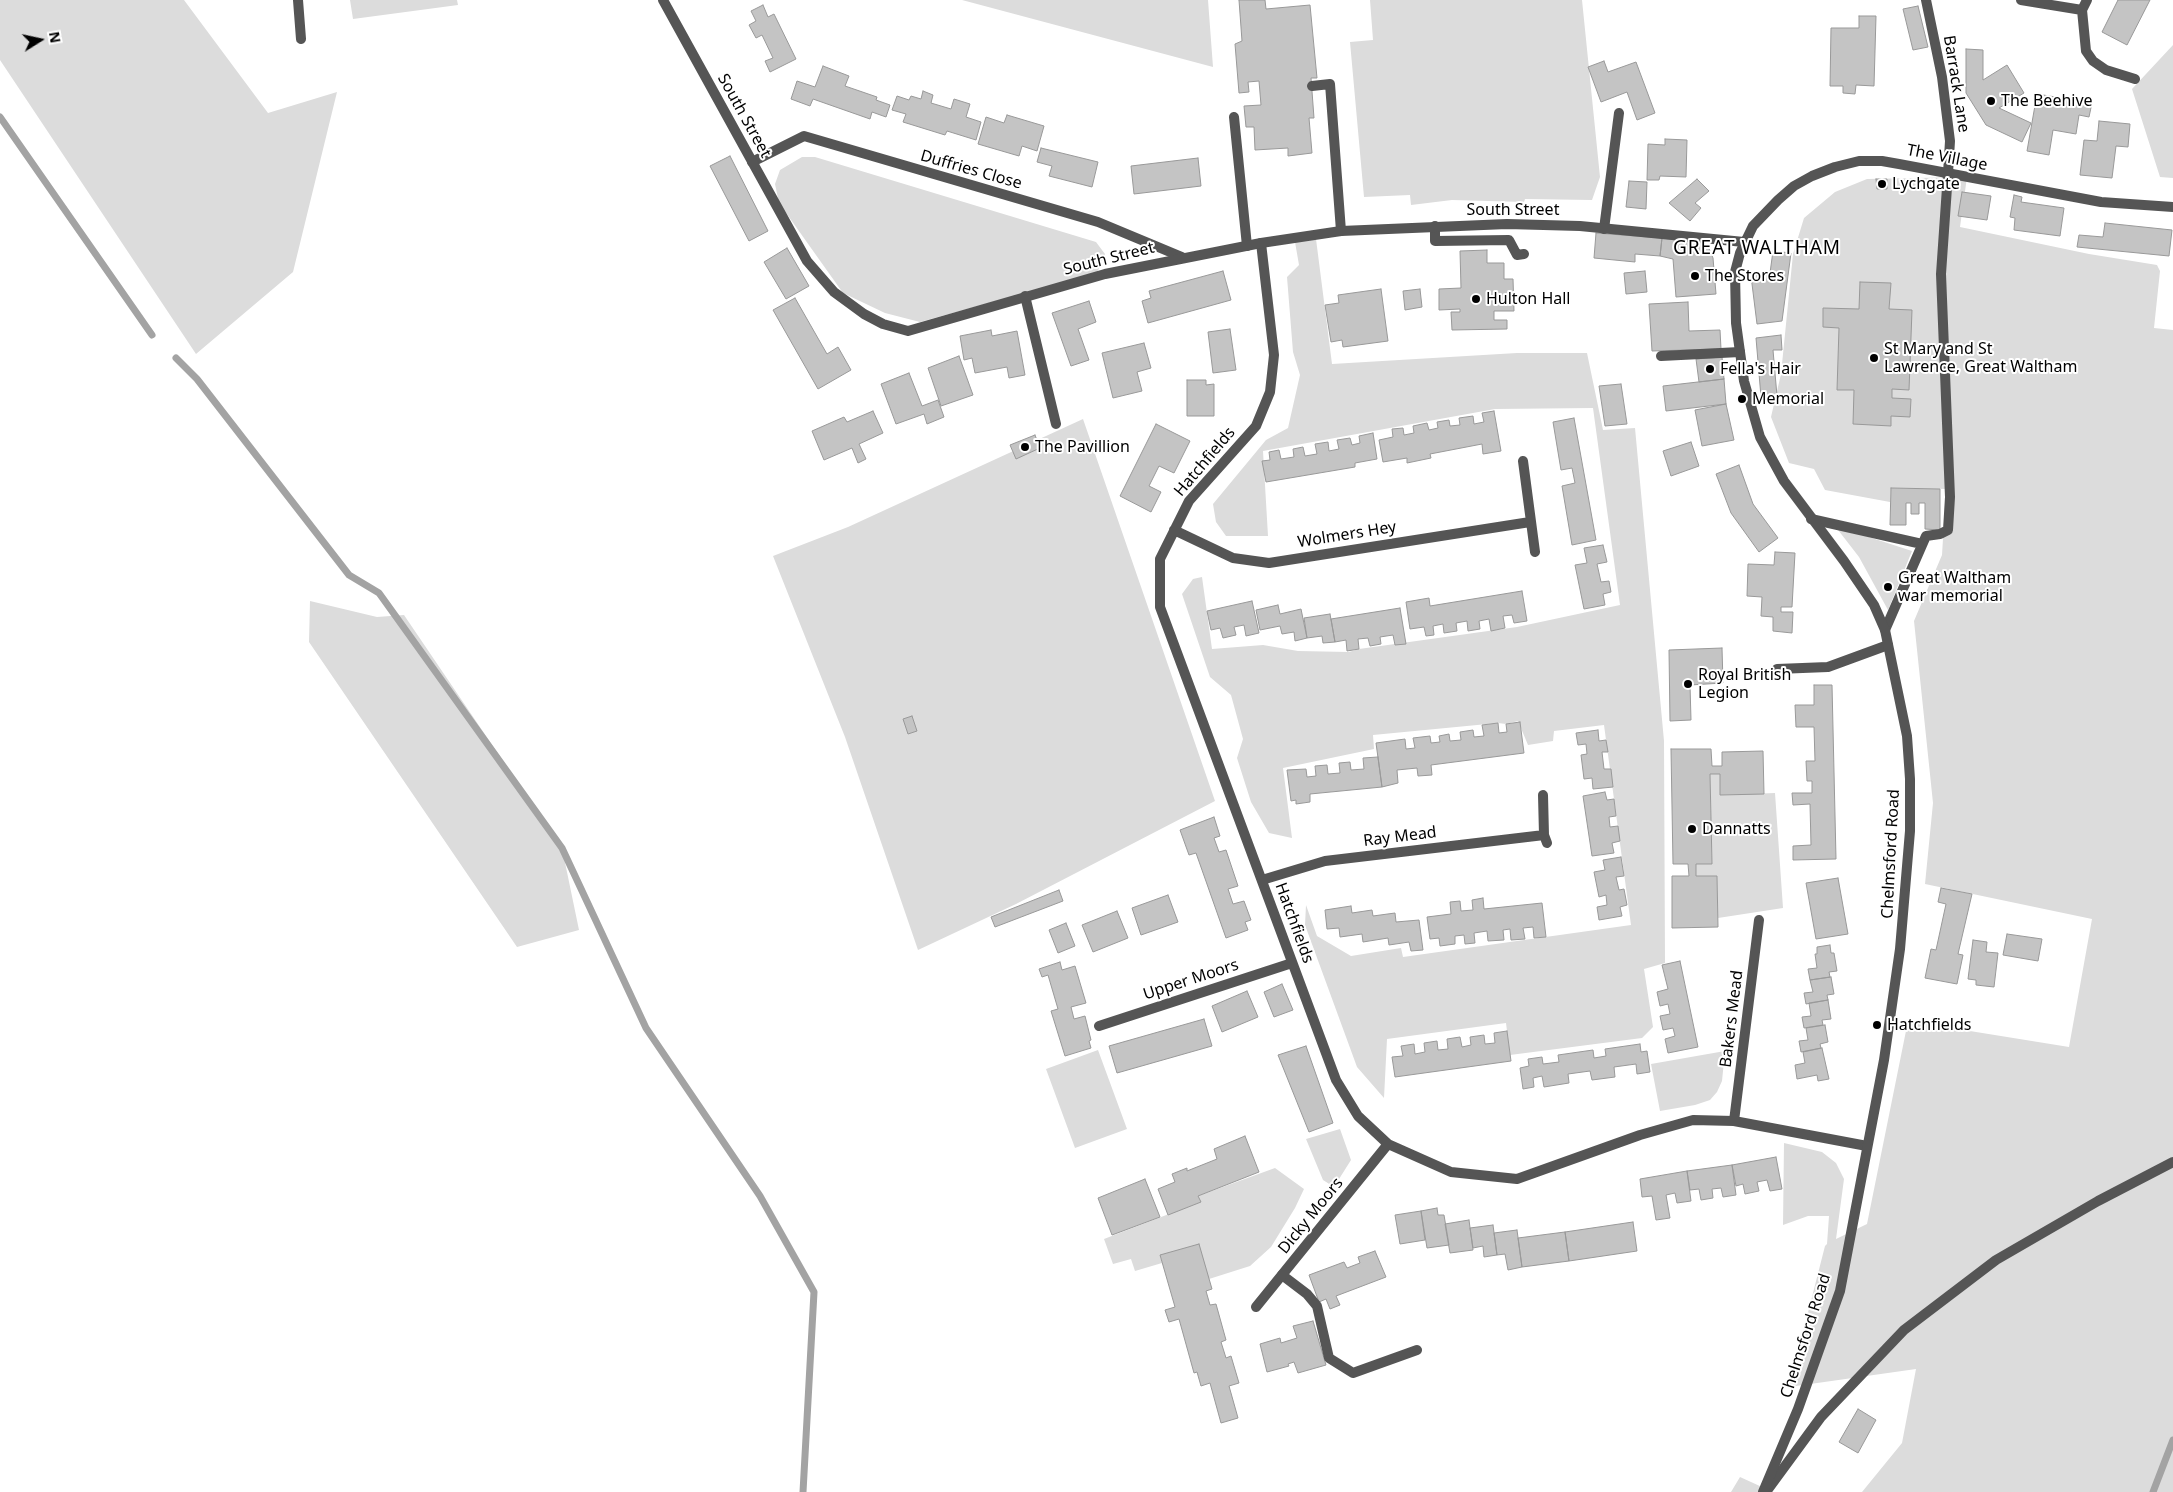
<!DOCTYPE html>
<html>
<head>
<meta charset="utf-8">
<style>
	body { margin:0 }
	#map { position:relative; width:2173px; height:1492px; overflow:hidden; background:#fff; font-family:"Noto Sans",sans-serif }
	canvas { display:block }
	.north { position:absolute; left:15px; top:15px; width:50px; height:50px; -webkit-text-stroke:4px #fff; paint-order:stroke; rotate:80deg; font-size:14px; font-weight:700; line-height:20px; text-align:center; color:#000 }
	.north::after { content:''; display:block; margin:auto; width:18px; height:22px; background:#000; clip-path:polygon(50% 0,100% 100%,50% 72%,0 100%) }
</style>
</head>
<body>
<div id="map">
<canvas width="2173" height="1492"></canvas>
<div class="north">N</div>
</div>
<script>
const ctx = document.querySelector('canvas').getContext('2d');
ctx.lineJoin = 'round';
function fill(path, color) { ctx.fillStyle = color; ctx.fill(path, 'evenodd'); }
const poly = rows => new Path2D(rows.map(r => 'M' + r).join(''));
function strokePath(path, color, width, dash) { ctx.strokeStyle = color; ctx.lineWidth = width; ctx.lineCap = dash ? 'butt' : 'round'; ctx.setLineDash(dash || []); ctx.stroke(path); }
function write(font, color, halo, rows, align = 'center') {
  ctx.font = font + ' "Noto Sans",sans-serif'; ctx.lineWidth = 4; ctx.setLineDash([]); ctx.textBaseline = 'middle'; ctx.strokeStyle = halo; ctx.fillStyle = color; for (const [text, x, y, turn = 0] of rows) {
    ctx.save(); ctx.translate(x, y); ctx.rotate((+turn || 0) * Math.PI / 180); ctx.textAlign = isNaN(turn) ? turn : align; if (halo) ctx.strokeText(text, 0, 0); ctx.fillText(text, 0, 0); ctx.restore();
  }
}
fill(poly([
	[0,0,184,0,268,113,337,92,293,272,196,354,0,60],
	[350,0,457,0,458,5,353,19],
	[962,0,1208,0,1213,67],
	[1370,0,1582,0,1600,177,1592,200,1525,199,1524,202,1452,200,1411,205,1410,195,1364,197,1350,42,1373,40],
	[2173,45,2173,178,2160,177,2132,89],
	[802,157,815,157,1096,242,1105,254,1097,273,920,322,885,313,843,293,779,203,775,184,780,170],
	[1967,177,1960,227,2089,254,2157,265,2160,271,2154,328,2173,330,2173,1492,1862,1492,1902,1443,1916,1369,1789,1387,1825,1246,1827,1244,1829,1216,1808,1216,1783,1225,1784,1143,1822,1152,1836,1163,1844,1179,1836,1239,1867,1224,1908,1021,2069,1047,2092,919,1925,884,1933,803,1914,621,1942,555,1946,489,1891,488,1890,502,1825,490,1814,469,1789,463,1771,417,1781,374,1793,254,1804,218,1835,192,1867,179],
	[1316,239,1332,364,1517,353,1587,353,1603,430,1635,428,1664,741,1665,963,1644,969,1653,1027,1642,1038,1510,1055,1506,1023,1387,1039,1384,1098,1357,1067,1305,925,1306,905,1317,936,1351,956,1401,948,1403,957,1631,925,1604,725,1554,731,1553,741,1528,745,1518,721,1506,724,1498,723,1373,735,1374,749,1283,768,1292,838,1269,833,1251,802,1237,758,1243,739,1231,695,1210,677,1182,594,1193,579,1202,577,1212,649,1263,645,1298,651,1349,652,1359,649,1517,627,1620,605,1593,408,1495,409,1263,451,1268,536,1226,536,1216,522,1213,504,1266,440,1288,428,1300,375,1293,352,1287,277,1299,265,1295,242],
	[1083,419,1215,801,1016,904,918,950,845,737,773,556,848,527],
	[1835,526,1912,551,1888,610,1859,557],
	[310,601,377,617,404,615,562,848,579,930,517,947,309,642],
	[1710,774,1720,774,1720,795,1775,793,1783,908,1718,918,1717,876,1696,876,1696,864,1712,863],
	[1098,1050,1127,1129,1075,1148,1046,1069],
	[1725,1051,1722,1081,1717,1092,1710,1100,1695,1105,1660,1111,1651,1064],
	[1340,1129,1351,1160,1334,1187,1323,1180,1306,1139],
	[1275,1168,1304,1189,1295,1208,1271,1247,1250,1266,1209,1279,1160,1256,1162,1263,1135,1271,1131,1259,1113,1264,1104,1239,1200,1202,1198,1196],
	[1740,1477,1773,1492,1731,1492]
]), '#dcdcdc');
strokePath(poly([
	[0,117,152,335],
	[176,358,197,379,349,575,379,593,562,848,646,1028,760,1196,814,1292,803,1492],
	[2153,1492,2173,1440]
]), '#a3a3a3', 7);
const building = poly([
	[1239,0,1265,0,1266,9,1310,5,1317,78,1311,78,1314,118,1309,118,1312,153,1288,156,1288,148,1255,150,1254,127,1246,127,1244,106,1261,105,1259,81,1248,82,1249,92,1239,93,1235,44,1242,41,1239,0],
	[2118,0,2150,0,2127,45,2102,32,2118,0],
	[763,5,768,17,774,14,796,59,770,72,765,61,773,58,762,35,756,38,749,25,756,21,751,11,763,5],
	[1918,6,1928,47,1913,50,1903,9,1918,6],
	[1859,16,1876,16,1874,86,1856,85,1855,94,1843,93,1843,86,1830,86,1831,28,1859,28,1859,16],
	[1966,49,1983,50,1983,80,2007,65,2024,93,1999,108,2031,123,2022,142,1986,125,1966,93,1966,49],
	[1604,61,1608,72,1636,62,1655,113,1637,120,1627,92,1601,102,1588,67,1604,61],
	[823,66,849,76,845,86,877,97,876,100,890,105,886,117,872,112,870,119,813,99,810,106,791,99,797,81,815,87,823,66],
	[923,91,933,95,931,103,951,109,954,99,970,104,966,117,981,122,976,140,947,131,945,135,903,122,906,114,892,110,897,96,909,100,911,96,921,99,923,91],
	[2037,94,2092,103,2089,117,2079,115,2076,134,2053,130,2049,155,2027,151,2037,94],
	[1007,115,1044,126,1037,151,1022,146,1019,156,978,144,986,117,1004,123,1007,115],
	[2099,121,2130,124,2128,147,2116,146,2112,178,2080,175,2084,140,2097,141,2099,121],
	[1665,139,1687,140,1686,177,1660,176,1659,180,1647,180,1648,144,1665,145,1665,139],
	[1041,148,1098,162,1092,187,1049,176,1052,166,1037,162,1041,148],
	[730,156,768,231,749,241,710,166,730,156],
	[1198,158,1201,186,1134,194,1131,166,1198,158],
	[1697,179,1709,191,1695,203,1701,208,1690,221,1669,203,1697,179],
	[1876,179,1887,179,1887,189,1877,189,1876,179],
	[1629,181,1647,182,1646,209,1626,207,1629,181],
	[1962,192,1991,196,1987,220,1958,216,1962,192],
	[2014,195,2022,197,2021,202,2064,208,2060,236,2014,230,2015,218,2010,217,2014,195],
	[2105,223,2172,230,2169,256,2077,247,2079,235,2103,237,2105,223],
	[1596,233,1662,238,1660,256,1635,254,1635,262,1594,258,1596,233],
	[1662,238,1707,244,1713,258,1716,294,1676,297,1673,259,1660,256,1662,238],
	[787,248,809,286,786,299,764,262,787,248],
	[1487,250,1487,263,1504,263,1504,279,1513,279,1514,311,1494,311,1494,320,1507,320,1507,329,1452,330,1451,312,1460,312,1460,309,1439,310,1439,289,1461,288,1460,251,1487,250],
	[1773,251,1791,253,1782,321,1757,324,1751,276,1770,273,1773,251],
	[1223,271,1231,300,1148,323,1142,301,1151,298,1149,291,1223,271],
	[1645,271,1647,292,1626,294,1624,273,1645,271],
	[1860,282,1891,283,1889,309,1912,310,1909,390,1892,389,1892,398,1911,399,1910,417,1891,416,1891,426,1853,424,1854,390,1837,390,1839,328,1823,327,1823,308,1859,309,1860,282],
	[1381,289,1388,341,1343,347,1342,340,1331,342,1325,305,1339,303,1338,295,1381,289],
	[1420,289,1422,307,1405,310,1403,291,1420,289],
	[795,298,827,354,838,347,851,370,818,389,773,310,795,298],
	[1089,301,1096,322,1078,329,1089,360,1071,366,1052,313,1089,301],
	[1688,302,1689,331,1720,330,1721,349,1652,351,1649,304,1688,302],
	[1230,329,1236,370,1213,373,1208,332,1230,329],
	[991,330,992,336,1017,331,1025,375,1009,378,1007,367,975,373,972,358,964,360,960,336,991,330],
	[1781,335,1782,350,1773,350,1777,396,1761,397,1756,338,1781,335],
	[1144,343,1151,368,1137,372,1142,391,1113,398,1102,353,1144,343],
	[959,356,973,395,941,406,928,368,959,356],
	[1722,357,1724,379,1699,382,1696,359,1722,357],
	[909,373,922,406,938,400,944,417,927,424,924,414,896,424,881,384,909,373],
	[1724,379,1726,404,1666,411,1663,386,1724,379],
	[1187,380,1206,380,1206,385,1214,384,1214,416,1187,416,1187,380],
	[1621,384,1627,424,1605,426,1599,386,1621,384],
	[1726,404,1734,440,1702,446,1695,410,1726,404],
	[873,411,883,433,859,444,866,459,858,463,852,448,824,460,812,431,844,417,847,422,873,411],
	[1494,411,1501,451,1483,454,1482,444,1430,454,1431,458,1407,463,1407,458,1383,462,1379,440,1393,437,1392,429,1403,428,1404,435,1414,433,1413,426,1427,423,1429,430,1438,428,1437,422,1449,420,1450,426,1460,425,1459,418,1473,416,1474,424,1484,422,1482,413,1494,411],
	[1574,418,1596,540,1572,545,1562,486,1575,483,1572,468,1561,470,1553,422,1574,418],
	[1156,424,1190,441,1174,473,1159,466,1149,486,1161,492,1151,512,1120,496,1156,424],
	[1373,433,1377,459,1355,463,1355,467,1266,482,1262,461,1270,460,1269,452,1279,450,1281,459,1294,457,1293,449,1303,447,1305,456,1317,454,1315,444,1328,442,1329,451,1339,449,1337,440,1350,438,1352,445,1360,443,1359,436,1373,433],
	[1035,435,1040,448,1016,459,1010,445,1035,435],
	[1691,442,1699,466,1671,476,1663,451,1691,442],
	[1739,465,1753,504,1778,538,1759,552,1731,513,1716,474,1739,465],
	[1891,488,1940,489,1940,530,1925,529,1925,503,1919,503,1919,514,1911,514,1911,503,1906,503,1906,525,1890,525,1891,488],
	[1603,545,1607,562,1597,564,1601,582,1609,581,1611,592,1603,594,1605,605,1584,609,1575,565,1587,563,1584,548,1603,545],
	[1775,552,1795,553,1792,607,1781,607,1781,612,1793,612,1792,633,1773,631,1773,617,1761,616,1762,597,1747,596,1748,564,1774,565,1775,552],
	[1522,591,1527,621,1514,623,1512,615,1503,616,1505,628,1491,631,1489,619,1479,621,1480,629,1468,631,1467,621,1456,623,1457,631,1444,633,1443,624,1433,626,1434,635,1426,636,1424,627,1410,629,1406,602,1429,598,1430,606,1522,591],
	[1252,601,1259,633,1246,636,1244,625,1234,627,1236,635,1223,638,1220,628,1211,630,1207,611,1252,601],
	[1278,605,1280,614,1301,609,1307,638,1295,641,1294,632,1282,634,1280,626,1260,630,1256,610,1278,605],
	[1400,608,1406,644,1395,645,1393,635,1380,637,1381,644,1370,646,1368,638,1358,639,1359,649,1347,651,1346,640,1335,642,1331,619,1400,608],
	[1330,614,1335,642,1323,643,1322,636,1307,638,1304,618,1330,614],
	[1722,648,1723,683,1690,685,1691,720,1670,721,1669,650,1722,648],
	[1814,685,1832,685,1836,859,1793,860,1793,846,1811,845,1810,804,1793,805,1792,793,1812,793,1812,781,1807,781,1806,761,1815,761,1814,727,1796,727,1795,705,1814,705,1814,685],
	[912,716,917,731,908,734,903,719,912,716],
	[1520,722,1524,753,1431,765,1432,775,1418,776,1417,768,1397,770,1398,783,1382,787,1376,743,1405,739,1406,749,1415,748,1413,738,1430,736,1431,743,1440,742,1439,736,1449,734,1450,741,1461,740,1460,732,1473,730,1474,737,1484,736,1482,725,1498,723,1499,733,1507,732,1506,724,1520,722],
	[1598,730,1599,741,1606,740,1608,752,1602,752,1604,769,1611,769,1613,787,1593,789,1592,778,1584,779,1581,755,1587,754,1586,744,1578,745,1576,733,1598,730],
	[1671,749,1711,749,1712,766,1722,766,1722,752,1763,751,1764,794,1720,795,1720,774,1710,774,1712,864,1696,864,1696,876,1717,876,1718,927,1672,928,1672,876,1689,876,1688,864,1673,864,1671,749],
	[1378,757,1382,787,1310,794,1310,802,1296,804,1296,800,1291,801,1287,770,1306,769,1307,777,1316,776,1315,766,1327,765,1328,774,1340,773,1339,763,1350,762,1351,770,1364,769,1363,758,1378,757],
	[1605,792,1607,800,1614,799,1616,816,1609,817,1610,827,1618,826,1620,841,1612,843,1614,853,1592,856,1583,796,1605,792],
	[1214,817,1220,836,1214,838,1219,852,1226,850,1238,886,1228,889,1233,904,1244,901,1251,920,1245,922,1248,930,1226,938,1196,853,1189,855,1180,830,1214,817],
	[1621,857,1624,876,1616,877,1619,890,1624,889,1627,905,1620,907,1622,916,1599,920,1597,907,1607,905,1606,895,1599,897,1594,872,1605,870,1603,860,1621,857],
	[1838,878,1848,934,1816,939,1806,883,1838,878],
	[1941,888,1972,894,1958,954,1963,955,1957,984,1925,978,1931,949,1936,950,1946,904,1938,902,1941,888],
	[1059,890,1063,901,995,927,991,917,1059,890],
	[1168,895,1178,922,1141,935,1132,908,1168,895],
	[1483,898,1484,909,1542,903,1546,937,1534,938,1533,927,1523,928,1525,939,1511,940,1510,929,1503,930,1504,940,1488,941,1487,931,1474,933,1475,943,1465,944,1464,935,1455,936,1455,944,1440,946,1439,938,1430,939,1427,917,1451,914,1450,902,1460,901,1461,911,1473,910,1472,900,1483,898],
	[1351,906,1352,913,1372,910,1373,916,1395,913,1396,922,1419,920,1423,950,1411,951,1409,942,1389,945,1388,938,1363,942,1362,934,1340,937,1339,928,1327,929,1325,910,1351,906],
	[1117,911,1128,938,1093,952,1082,925,1117,911],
	[1066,923,1075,946,1058,953,1049,930,1066,923],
	[2007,934,2042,939,2038,961,2003,955,2007,934],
	[1973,940,1987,942,1986,952,1998,953,1994,987,1976,985,1976,980,1968,979,1973,940],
	[1830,945,1831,953,1834,953,1837,971,1829,972,1830,977,1810,980,1808,969,1817,968,1815,954,1817,954,1817,947,1830,945],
	[1680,961,1698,1047,1668,1053,1665,1039,1675,1036,1673,1028,1663,1030,1660,1016,1670,1014,1668,1004,1660,1006,1657,992,1668,989,1662,965,1680,961],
	[1060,962,1062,970,1075,966,1086,1003,1071,1007,1074,1019,1085,1016,1091,1040,1089,1041,1091,1048,1065,1056,1051,1011,1058,1009,1048,975,1042,977,1039,969,1060,962],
	[1831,977,1834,994,1827,995,1828,1000,1806,1004,1804,993,1813,992,1810,980,1831,977],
	[1282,984,1293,1010,1274,1017,1264,992,1282,984],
	[1247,991,1258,1017,1222,1032,1212,1006,1247,991],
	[1828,1000,1831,1019,1822,1020,1823,1025,1804,1028,1802,1017,1811,1016,1809,1003,1828,1000],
	[1204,1019,1212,1046,1117,1073,1109,1046,1204,1019],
	[1825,1025,1828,1042,1820,1044,1821,1048,1801,1052,1799,1041,1808,1040,1806,1028,1825,1025],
	[1507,1031,1511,1061,1395,1077,1392,1057,1403,1056,1401,1046,1414,1044,1415,1054,1425,1052,1424,1043,1437,1041,1438,1050,1448,1049,1447,1039,1460,1037,1462,1047,1471,1045,1470,1037,1484,1035,1485,1044,1495,1043,1494,1033,1507,1031],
	[1640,1044,1641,1052,1647,1051,1650,1072,1637,1074,1636,1064,1614,1067,1615,1077,1592,1080,1590,1071,1568,1074,1569,1083,1544,1087,1542,1076,1533,1078,1534,1087,1523,1089,1520,1068,1529,1066,1528,1059,1542,1057,1543,1064,1559,1062,1558,1055,1593,1050,1594,1058,1606,1056,1605,1049,1640,1044],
	[1306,1046,1333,1123,1309,1132,1278,1055,1306,1046],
	[1822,1048,1829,1079,1818,1081,1817,1075,1797,1079,1795,1065,1805,1063,1803,1052,1822,1048],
	[1245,1136,1259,1172,1198,1196,1201,1202,1168,1215,1158,1189,1175,1182,1172,1174,1187,1168,1187,1171,1217,1159,1214,1149,1245,1136],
	[1776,1157,1782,1189,1770,1191,1767,1180,1757,1182,1759,1191,1745,1194,1743,1184,1736,1186,1732,1165,1776,1157],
	[1732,1165,1736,1195,1723,1197,1721,1188,1712,1189,1713,1198,1701,1200,1699,1189,1690,1190,1687,1171,1732,1165],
	[1687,1171,1691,1201,1677,1203,1675,1193,1666,1195,1670,1218,1656,1220,1652,1196,1642,1197,1640,1179,1687,1171],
	[1145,1179,1160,1217,1112,1235,1098,1198,1145,1179],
	[1437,1208,1438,1215,1444,1215,1449,1245,1427,1248,1421,1211,1437,1208],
	[1421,1211,1425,1240,1400,1244,1395,1215,1421,1211],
	[1469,1220,1473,1250,1450,1253,1445,1224,1469,1220],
	[1633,1222,1637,1251,1569,1261,1565,1232,1633,1222],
	[1493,1225,1497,1255,1484,1257,1483,1246,1473,1248,1470,1228,1493,1225],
	[1517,1230,1522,1267,1508,1270,1505,1254,1497,1255,1494,1233,1517,1230],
	[1565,1232,1569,1261,1522,1267,1518,1238,1565,1232],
	[1199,1244,1212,1289,1206,1291,1210,1305,1216,1304,1226,1340,1221,1342,1226,1358,1231,1356,1239,1383,1229,1386,1238,1418,1221,1423,1210,1383,1201,1386,1197,1372,1194,1373,1179,1319,1169,1322,1165,1310,1175,1307,1160,1255,1199,1244],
	[1375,1251,1386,1277,1336,1296,1340,1305,1330,1309,1326,1299,1319,1302,1309,1275,1344,1262,1347,1268,1360,1263,1358,1257,1375,1251],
	[1313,1321,1326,1365,1298,1373,1294,1362,1288,1364,1289,1366,1267,1372,1260,1344,1280,1338,1281,1343,1297,1338,1293,1326,1313,1321],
	[1858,1409,1876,1420,1858,1453,1839,1442,1858,1409]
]);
fill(building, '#c4c4c4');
strokePath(building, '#999', 1);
strokePath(poly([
	[298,0,301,39],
	[1312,86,1330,84,1341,231],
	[1234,117,1247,246],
	[1435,226,1435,241,1509,240,1517,255,1524,254],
	[1604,229,1619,113],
	[1025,296,1056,424],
	[1811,519,1922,544],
	[1885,630,1926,536,1940,534,1948,530,1950,497,1941,274,1948,173],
	[1777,669,1828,667,1888,645],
	[1282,1275,1307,1294,1317,1306,1329,1358,1353,1373,1417,1350],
	[1766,1492,1821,1417,1904,1330,1996,1260,2098,1201,2173,1162]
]), '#555', 10);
strokePath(poly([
	[1926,0,1942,77,1950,141,1948,173],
	[2021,0,2082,10],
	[2087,0,2082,10,2086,51,2093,61,2106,70,2135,79],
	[752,162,804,136,1098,222,1182,257],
	[1261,243,1274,355,1270,392,1256,426,1189,501,1160,559,1160,607,1336,1080,1358,1116,1388,1144,1451,1172,1517,1179,1640,1135,1693,1120,1734,1121,1867,1146],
	[1661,356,1740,352],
	[1523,461,1535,552],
	[1174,530,1233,558,1269,563,1530,522],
	[1543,795,1544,835,1547,843],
	[1262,880,1325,861,1544,835],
	[1099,1026,1292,963],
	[1734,1121,1759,920],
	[1256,1307,1388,1144]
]), '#555', 10);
strokePath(poly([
	[663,0,807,261,834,292,864,314,883,324,908,331,1105,274,1261,243,1341,231,1507,224,1580,226,1744,242],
	[1763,1492,1798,1409,1840,1291,1884,1060,1900,949,1910,831,1910,779,1907,736,1885,630,1874,605,1844,561,1784,481,1760,437,1744,381,1736,323,1735,272,1740,253,1753,226,1778,200,1794,186,1812,176,1835,167,1859,161,1882,161,1899,164,2101,202,2173,207]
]), '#555', 10);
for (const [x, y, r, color] of [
	[1991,101,5,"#000"],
	[1882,184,5,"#000"],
	[1695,276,5,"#000"],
	[1476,299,5,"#000"],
	[1874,358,5,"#000"],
	[1710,369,5,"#000"],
	[1742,399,5,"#000"],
	[1025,447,5,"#000"],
	[1888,587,5,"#000"],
	[1688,684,5,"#000"],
	[1692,829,5,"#000"],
	[1877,1025,5,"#000"]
]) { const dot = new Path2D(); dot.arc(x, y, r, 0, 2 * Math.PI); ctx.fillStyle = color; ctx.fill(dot); strokePath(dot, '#fff', 2); }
write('16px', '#000', '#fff', [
	["Barrack Lane",1956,84,81],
	["South Street",744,116,61],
	["The Village",1947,158,11],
	["Duffries Close",971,170,16],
	["South Street",1513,210],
	["South Street",1109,259,-14],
	["Hatchfields",1205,462,-50],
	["Wolmers Hey",1347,535,-9],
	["Ray Mead",1400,837,-7],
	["Chelmsford Road",1891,854,-87],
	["Hatchfields",1294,923,70],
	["Upper Moors",1191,980,-18],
	["Bakers Mead",1732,1019,-83],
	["Dicky Moors",1311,1216,-51],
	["Chelmsford Road",1806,1336,-72]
]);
write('16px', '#000', '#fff', [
	["The Beehive",2001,101],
	["Lychgate",1892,184],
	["The Stores",1705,276],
	["Hulton Hall",1486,299],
	["St Mary and St",1884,349],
	["Lawrence, Great Waltham",1884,367],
	["Fella's Hair",1720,369],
	["Memorial",1752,399],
	["The Pavillion",1035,447],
	["Great Waltham",1898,578],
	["war memorial",1898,596],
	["Royal British",1698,675],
	["Legion",1698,693],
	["Dannatts",1702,829],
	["Hatchfields",1887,1025]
], 'left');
ctx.letterSpacing = '1px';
write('19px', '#000', '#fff', [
	["GREAT WALTHAM",1757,249]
]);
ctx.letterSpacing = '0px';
</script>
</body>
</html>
